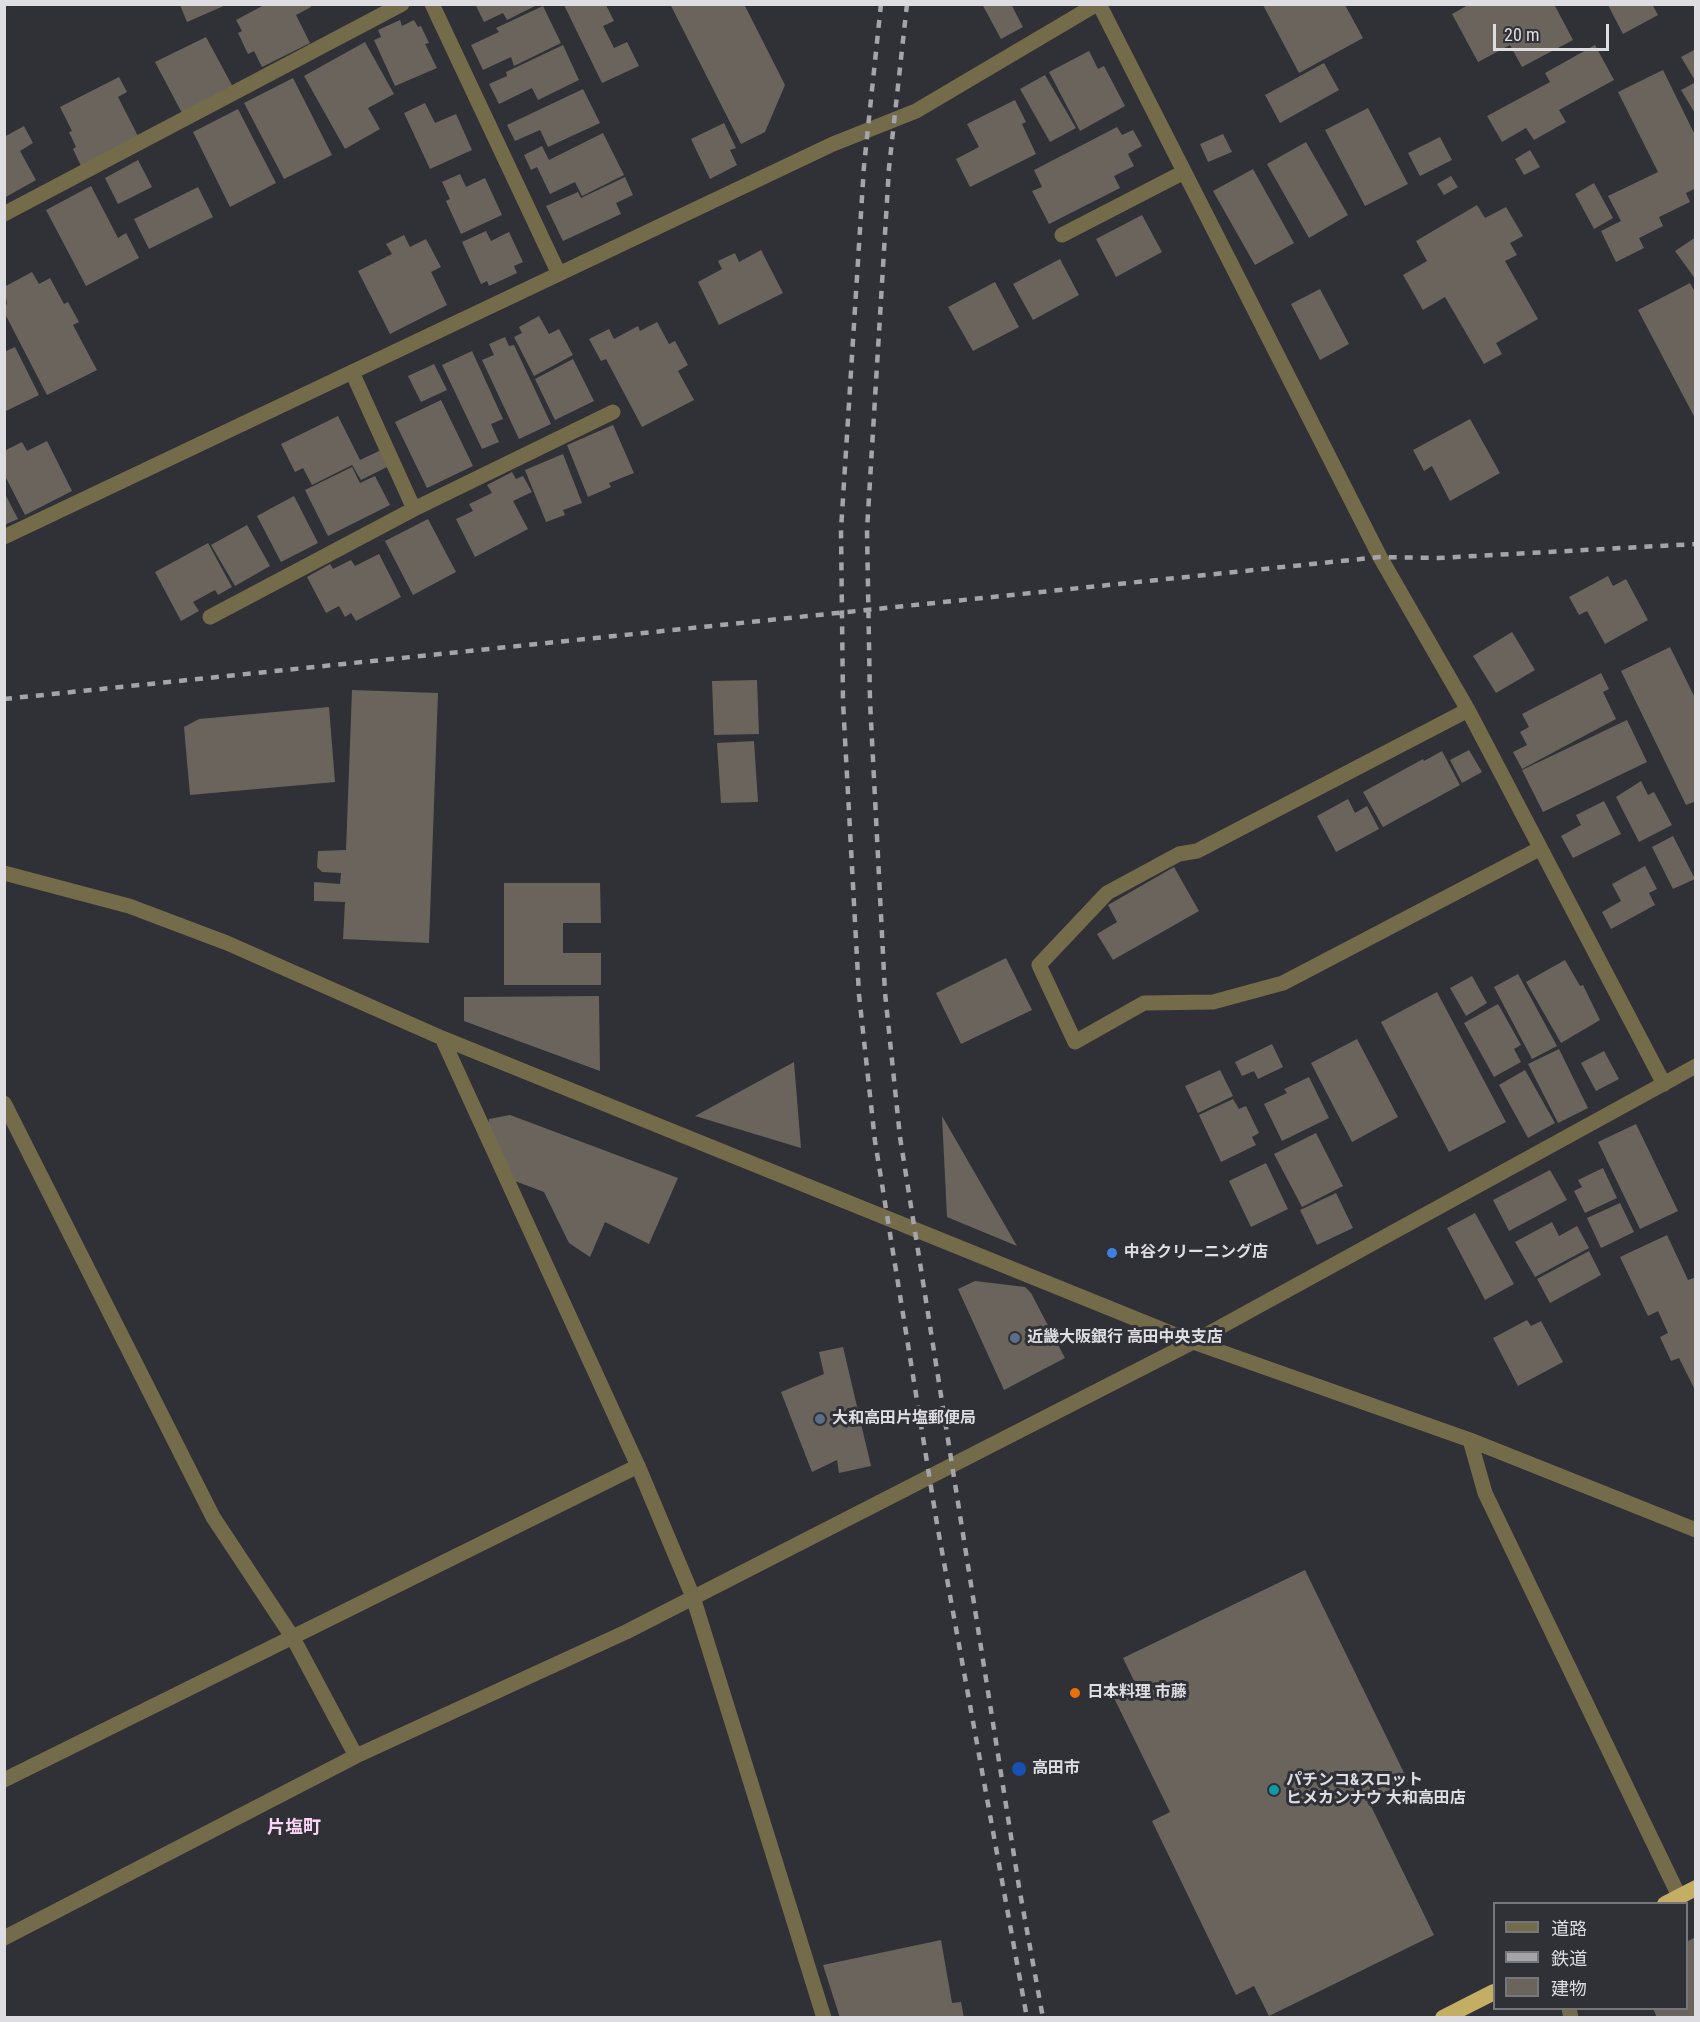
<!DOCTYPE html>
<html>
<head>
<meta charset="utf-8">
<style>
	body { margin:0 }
	#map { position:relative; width:1700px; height:2022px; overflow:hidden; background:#303037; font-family:"Roboto Condensed","Noto Sans JP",sans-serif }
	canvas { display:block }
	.frame { position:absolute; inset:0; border:6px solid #dedee2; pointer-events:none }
	.legend { position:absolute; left:1493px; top:1902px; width:195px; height:108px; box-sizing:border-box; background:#303037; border:2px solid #76767b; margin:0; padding:8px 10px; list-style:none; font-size:18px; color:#dedee2 }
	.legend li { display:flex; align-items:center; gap:12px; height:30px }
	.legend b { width:30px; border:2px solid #76767b }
	.scale { position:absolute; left:1493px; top:24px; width:116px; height:27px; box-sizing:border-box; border:3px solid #dedee2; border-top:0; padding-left:8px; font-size:18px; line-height:21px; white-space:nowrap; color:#dedee2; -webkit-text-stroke:4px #303037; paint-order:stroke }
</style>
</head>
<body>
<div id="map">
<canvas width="1700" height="2022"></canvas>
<div class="frame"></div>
<ul class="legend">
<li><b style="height:8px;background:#746b4b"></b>道路</li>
<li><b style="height:8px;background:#a4a4a9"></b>鉄道</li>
<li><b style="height:16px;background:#6a645d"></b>建物</li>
</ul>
<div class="scale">20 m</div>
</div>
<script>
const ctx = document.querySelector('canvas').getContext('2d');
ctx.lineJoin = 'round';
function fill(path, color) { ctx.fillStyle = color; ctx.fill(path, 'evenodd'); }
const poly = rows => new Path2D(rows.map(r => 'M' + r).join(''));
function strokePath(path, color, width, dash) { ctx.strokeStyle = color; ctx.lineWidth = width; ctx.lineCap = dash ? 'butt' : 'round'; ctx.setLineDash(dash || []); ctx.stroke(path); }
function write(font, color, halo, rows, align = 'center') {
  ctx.font = font + ' "Roboto Condensed","Noto Sans JP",sans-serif'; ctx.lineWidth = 6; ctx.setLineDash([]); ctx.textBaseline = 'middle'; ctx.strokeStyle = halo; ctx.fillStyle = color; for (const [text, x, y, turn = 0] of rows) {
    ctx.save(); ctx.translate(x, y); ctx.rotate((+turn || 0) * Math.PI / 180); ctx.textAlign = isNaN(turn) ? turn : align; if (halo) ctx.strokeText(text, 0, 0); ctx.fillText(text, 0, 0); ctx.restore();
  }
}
fill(poly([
	[266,4,310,4,311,7,296,15,310,43,262,67,254,51,248,54,238,33,242,31,236,20],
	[475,4,539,4,507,20,503,13,484,22],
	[670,4,744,4,785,85,765,132,741,144],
	[982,4,1011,4,1023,27,1001,39],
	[1470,4,1554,4,1573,40,1522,67,1510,45,1478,62,1452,14],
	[1652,4,1658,15,1623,34,1608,5],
	[180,5,226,5,187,22],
	[564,5,606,5,614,21,603,26,614,48,627,42,639,66,602,83],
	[1263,5,1345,5,1363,38,1299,73],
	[543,6,561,43,514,66,511,57,483,70,471,45,499,32,496,28],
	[400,20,402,26,414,20,418,27,421,26,429,43,425,44,437,68,395,86,374,40,381,37,378,30],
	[206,37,234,89,183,115,155,62],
	[365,42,394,94,368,108,380,129,345,149,304,76],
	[563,45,579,80,538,100,532,88,499,104,489,84,507,76,506,72],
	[1595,45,1614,80,1559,110,1566,122,1534,140,1526,128,1502,142,1487,116,1550,82,1545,73],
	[1696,49,1696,82,1681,57],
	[1089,51,1098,69,1104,66,1125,106,1080,131,1049,72],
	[1324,63,1339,90,1280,123,1265,95],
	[1663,70,1696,137,1696,188,1686,193,1690,202,1659,217,1663,226,1639,238,1644,248,1616,262,1601,231,1621,221,1608,196,1658,172,1618,92],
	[1045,75,1076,128,1050,142,1020,89],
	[119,77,127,92,118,97,139,138,82,168,73,149,76,147,69,132,72,131,60,107],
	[293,78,332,155,284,179,244,103],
	[1696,82,1696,115,1681,90],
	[583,89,600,123,548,147,540,130,515,141,507,125],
	[1015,100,1026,122,1022,124,1036,154,970,187,956,159,979,147,967,124],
	[425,103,435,123,456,114,472,150,430,169,404,113],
	[1368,108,1408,184,1365,206,1325,130],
	[238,109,276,183,230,207,193,132],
	[724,123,736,148,730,150,737,165,710,179,691,139],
	[24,126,33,143,20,151,36,180,4,198,4,137],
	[1117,127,1122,135,1133,130,1142,146,1128,154,1134,166,1114,176,1120,188,1049,224,1032,191,1042,187,1034,170],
	[603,133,624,175,582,196,575,182,550,194,537,167,531,170,524,155,542,146,549,160],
	[1223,134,1232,152,1208,162,1200,144],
	[1440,137,1452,160,1420,176,1408,153],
	[1306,142,1348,215,1309,238,1267,164],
	[1530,150,1540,167,1524,175,1515,159],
	[138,160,152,187,118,204,105,178],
	[1253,169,1294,243,1255,265,1213,191],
	[460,174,466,187,485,178,502,215,461,234,446,201,450,199,442,182],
	[1451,176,1458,187,1444,195,1437,184],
	[625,177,633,195,616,203,621,214,563,241,546,206,578,192,581,198],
	[1594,183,1613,218,1594,229,1575,194],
	[91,186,118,238,126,233,139,258,86,286,46,210],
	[198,187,213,217,149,249,134,219],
	[1477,205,1485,218,1506,207,1523,236,1510,243,1517,255,1505,261,1538,319,1496,343,1502,354,1484,364,1445,297,1423,310,1403,275,1427,261,1416,241],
	[1142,215,1162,252,1116,277,1096,239],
	[486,231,491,241,509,232,523,262,514,266,517,273,489,286,487,281,481,284,462,242],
	[404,235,410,247,426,239,441,267,431,272,447,305,390,334,358,271,392,254,386,244],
	[1696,237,1696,280,1675,251],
	[761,250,783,293,719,325,698,282,722,269,718,261,735,253,739,262],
	[1060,259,1079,295,1033,320,1013,284],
	[32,272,39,284,50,278,64,304,68,302,79,322,73,325,97,370,47,395,4,312,7,303,4,287],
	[995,282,1019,327,973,351,948,307],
	[1690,283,1696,294,1696,420,1638,310],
	[1320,289,1349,344,1320,360,1291,304],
	[539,316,549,334,559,329,573,355,534,376,514,337,522,333,519,327],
	[657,322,669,344,675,341,688,365,678,371,694,400,642,427,606,359,601,361,589,339,609,329,614,339,638,326,640,331],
	[505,337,509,346,514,345,551,424,519,439,482,360,494,355,489,344],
	[15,347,39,395,4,412,4,352],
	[472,351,503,419,491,424,499,442,482,449,442,365],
	[573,359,594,401,555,420,535,379],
	[434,364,447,390,421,402,408,376],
	[441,400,473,466,427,488,395,422],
	[338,416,360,460,381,450,389,466,361,480,352,465,312,485,303,468,295,472,281,444],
	[1470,419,1500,473,1450,501,1432,466,1424,471,1413,450],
	[613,425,634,473,609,483,611,487,588,497,567,445],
	[47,441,72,491,25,515,4,474,4,451,22,442,27,451],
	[563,454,582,503,563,510,565,515,546,522,525,470],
	[352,467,360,483,375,476,390,505,328,536,305,490],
	[512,472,516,479,523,476,532,492,513,501,528,529,475,557,456,519,473,511,469,504,492,493,487,485],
	[4,492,18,519,4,525],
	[294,496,318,543,281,562,257,516],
	[428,519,456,572,413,595,385,541],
	[247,525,270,566,235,586,211,545],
	[208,543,232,587,218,595,215,590,193,602,199,611,181,621,155,572],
	[379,554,401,597,356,621,351,613,345,617,339,606,326,613,307,577,330,564,333,569,351,560,355,566],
	[1608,576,1613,586,1626,579,1648,620,1605,644,1587,611,1579,615,1569,597],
	[1512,632,1535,670,1496,693,1473,656],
	[1670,647,1696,700,1696,801,1686,805,1621,671],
	[1601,673,1609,689,1603,692,1616,719,1522,769,1513,752,1527,745,1520,732,1529,727,1522,714],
	[757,680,759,734,714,735,712,681],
	[352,690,438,693,429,943,343,939,345,902,314,901,314,882,340,884,341,873,322,872,317,867,318,851,346,850],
	[329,707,335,782,190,795,184,727,199,719],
	[1627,720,1647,762,1543,812,1522,770],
	[754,741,758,802,721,803,717,743],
	[1469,750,1482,772,1462,783,1450,760],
	[1442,751,1460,785,1383,827,1363,792,1423,759,1424,761],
	[1641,781,1648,795,1654,792,1672,825,1639,842,1616,797],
	[1348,799,1355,813,1367,806,1379,829,1336,852,1317,816],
	[1604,801,1621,834,1573,858,1561,836,1581,825,1576,815],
	[1673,836,1695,879,1673,889,1652,847],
	[1645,866,1657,889,1649,893,1655,905,1611,929,1602,912,1621,901,1612,884],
	[1174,867,1199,911,1113,960,1097,934,1117,922,1108,905],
	[504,883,600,883,601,923,563,923,563,953,601,953,601,985,504,985],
	[1006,958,1032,1010,961,1044,936,993],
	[1565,960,1580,986,1583,985,1600,1020,1561,1043,1526,982],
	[1518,974,1557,1046,1532,1059,1494,987],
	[1472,976,1487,1003,1466,1016,1450,988],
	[1437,992,1506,1122,1449,1152,1381,1022],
	[599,996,600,1071,464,1021,464,997],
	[1498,1004,1521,1045,1514,1049,1521,1062,1494,1077,1464,1023],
	[1357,1039,1398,1117,1352,1142,1311,1063],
	[1272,1044,1283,1067,1258,1079,1254,1071,1242,1076,1235,1062],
	[1559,1049,1588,1108,1558,1123,1528,1064],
	[1604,1051,1619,1079,1596,1091,1581,1063],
	[794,1062,801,1148,695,1116],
	[1220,1070,1233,1096,1198,1113,1185,1086],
	[1525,1070,1555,1123,1528,1138,1499,1085],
	[1309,1077,1329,1118,1282,1141,1264,1104,1287,1093,1284,1089],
	[1233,1099,1239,1109,1246,1106,1259,1133,1252,1137,1256,1145,1221,1162,1199,1115],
	[510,1115,678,1178,649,1244,605,1222,590,1257,569,1243,544,1192,507,1178,488,1131,489,1119],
	[942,1116,1017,1246,947,1217],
	[1636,1124,1678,1211,1640,1229,1598,1142],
	[1316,1133,1343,1186,1302,1207,1274,1154],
	[1266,1163,1288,1209,1251,1227,1229,1181],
	[1603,1168,1617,1198,1585,1213,1574,1191,1582,1187,1578,1180],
	[1550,1170,1567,1200,1509,1231,1493,1200],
	[1336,1193,1353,1228,1317,1245,1300,1210],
	[1620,1203,1634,1232,1601,1248,1587,1218],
	[1475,1213,1514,1284,1485,1300,1447,1228],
	[1552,1222,1559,1236,1577,1226,1589,1248,1535,1277,1515,1242],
	[1667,1235,1688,1280,1696,1277,1696,1392,1679,1358,1671,1361,1660,1337,1668,1333,1658,1311,1648,1316,1620,1257],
	[1589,1251,1601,1275,1550,1303,1537,1279],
	[975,1281,1025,1287,1031,1293,1065,1358,1004,1390,958,1289],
	[1527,1320,1531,1326,1541,1321,1563,1362,1518,1386,1493,1338],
	[843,1347,871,1466,839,1473,837,1460,812,1472,781,1392,824,1374,819,1352],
	[1305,1570,1408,1781,1368,1800,1434,1935,1269,2016,1254,1986,1236,1995,1152,1821,1170,1812,1114,1698,1137,1687,1123,1658],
	[1696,1937,1696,2018,1657,2018,1653,2008,1686,2008,1686,1942],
	[941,1940,952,2003,961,2002,964,2018,840,2018,823,1965]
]), '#6a645d');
strokePath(poly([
	[352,372,414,509],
	[210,617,414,509,613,412]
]), '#746b4b', 15);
strokePath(poly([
	[4,1780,638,1466,693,1597,824,2018]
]), '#746b4b', 15);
strokePath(poly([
	[432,4,559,274],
	[1099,4,1380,557,1468,710,1664,1084],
	[4,214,402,4],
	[1062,235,1184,172],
	[4,537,833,144,916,111,1097,4],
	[1468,710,1197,851,1179,854,1107,893,1039,965,1075,1042,1144,1003,1213,1002,1283,983,1539,849],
	[4,873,129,906,227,943,442,1038,1193,1342,1470,1440,1696,1530],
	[442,1038,638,1466],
	[4,1103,213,1517,293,1638,356,1756],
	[1470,1440,1485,1493,1679,1896],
	[4,1938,356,1756,626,1632,1193,1342,1696,1066],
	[1569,2008,1571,2018]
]), '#746b4b', 15);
strokePath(poly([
	[1665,1904,1696,1888],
	[1443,2018,1494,1992]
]), '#c4ae64', 16);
strokePath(poly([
	[881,4,864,166,841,530,843,702,859,995,875,1141,937,1524,1027,2018],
	[907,4,889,168,867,530,870,701,885,993,900,1137,1019,1887,1043,2018],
	[4,699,1380,557,1438,558,1696,544]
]), '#a4a4a9', 4.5, [8, 8]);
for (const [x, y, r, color] of [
	[1112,1253,6,"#3f7fe0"],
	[1015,1338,6,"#5c6f8a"],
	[820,1419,6,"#5c6f8a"],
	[1075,1693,6,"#e8710a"],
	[1019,1769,8,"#1a4fb4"],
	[1274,1790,6,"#0f9aa8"]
]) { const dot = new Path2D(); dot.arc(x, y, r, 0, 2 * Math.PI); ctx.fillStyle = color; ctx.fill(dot); strokePath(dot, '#303037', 2); }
write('bold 16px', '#dedee2', '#303037', [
	["中谷クリーニング店",1124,1253],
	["近畿大阪銀行 高田中央支店",1027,1338],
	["大和高田片塩郵便局",832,1419],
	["日本料理 市藤",1087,1693],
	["高田市",1032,1769],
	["パチンコ&スロット",1286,1781],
	["ヒメカンナウ 大和高田店",1286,1799]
], 'left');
write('bold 18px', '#fad5f7', '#303037', [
	["片塩町",294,1828]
]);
</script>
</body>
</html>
